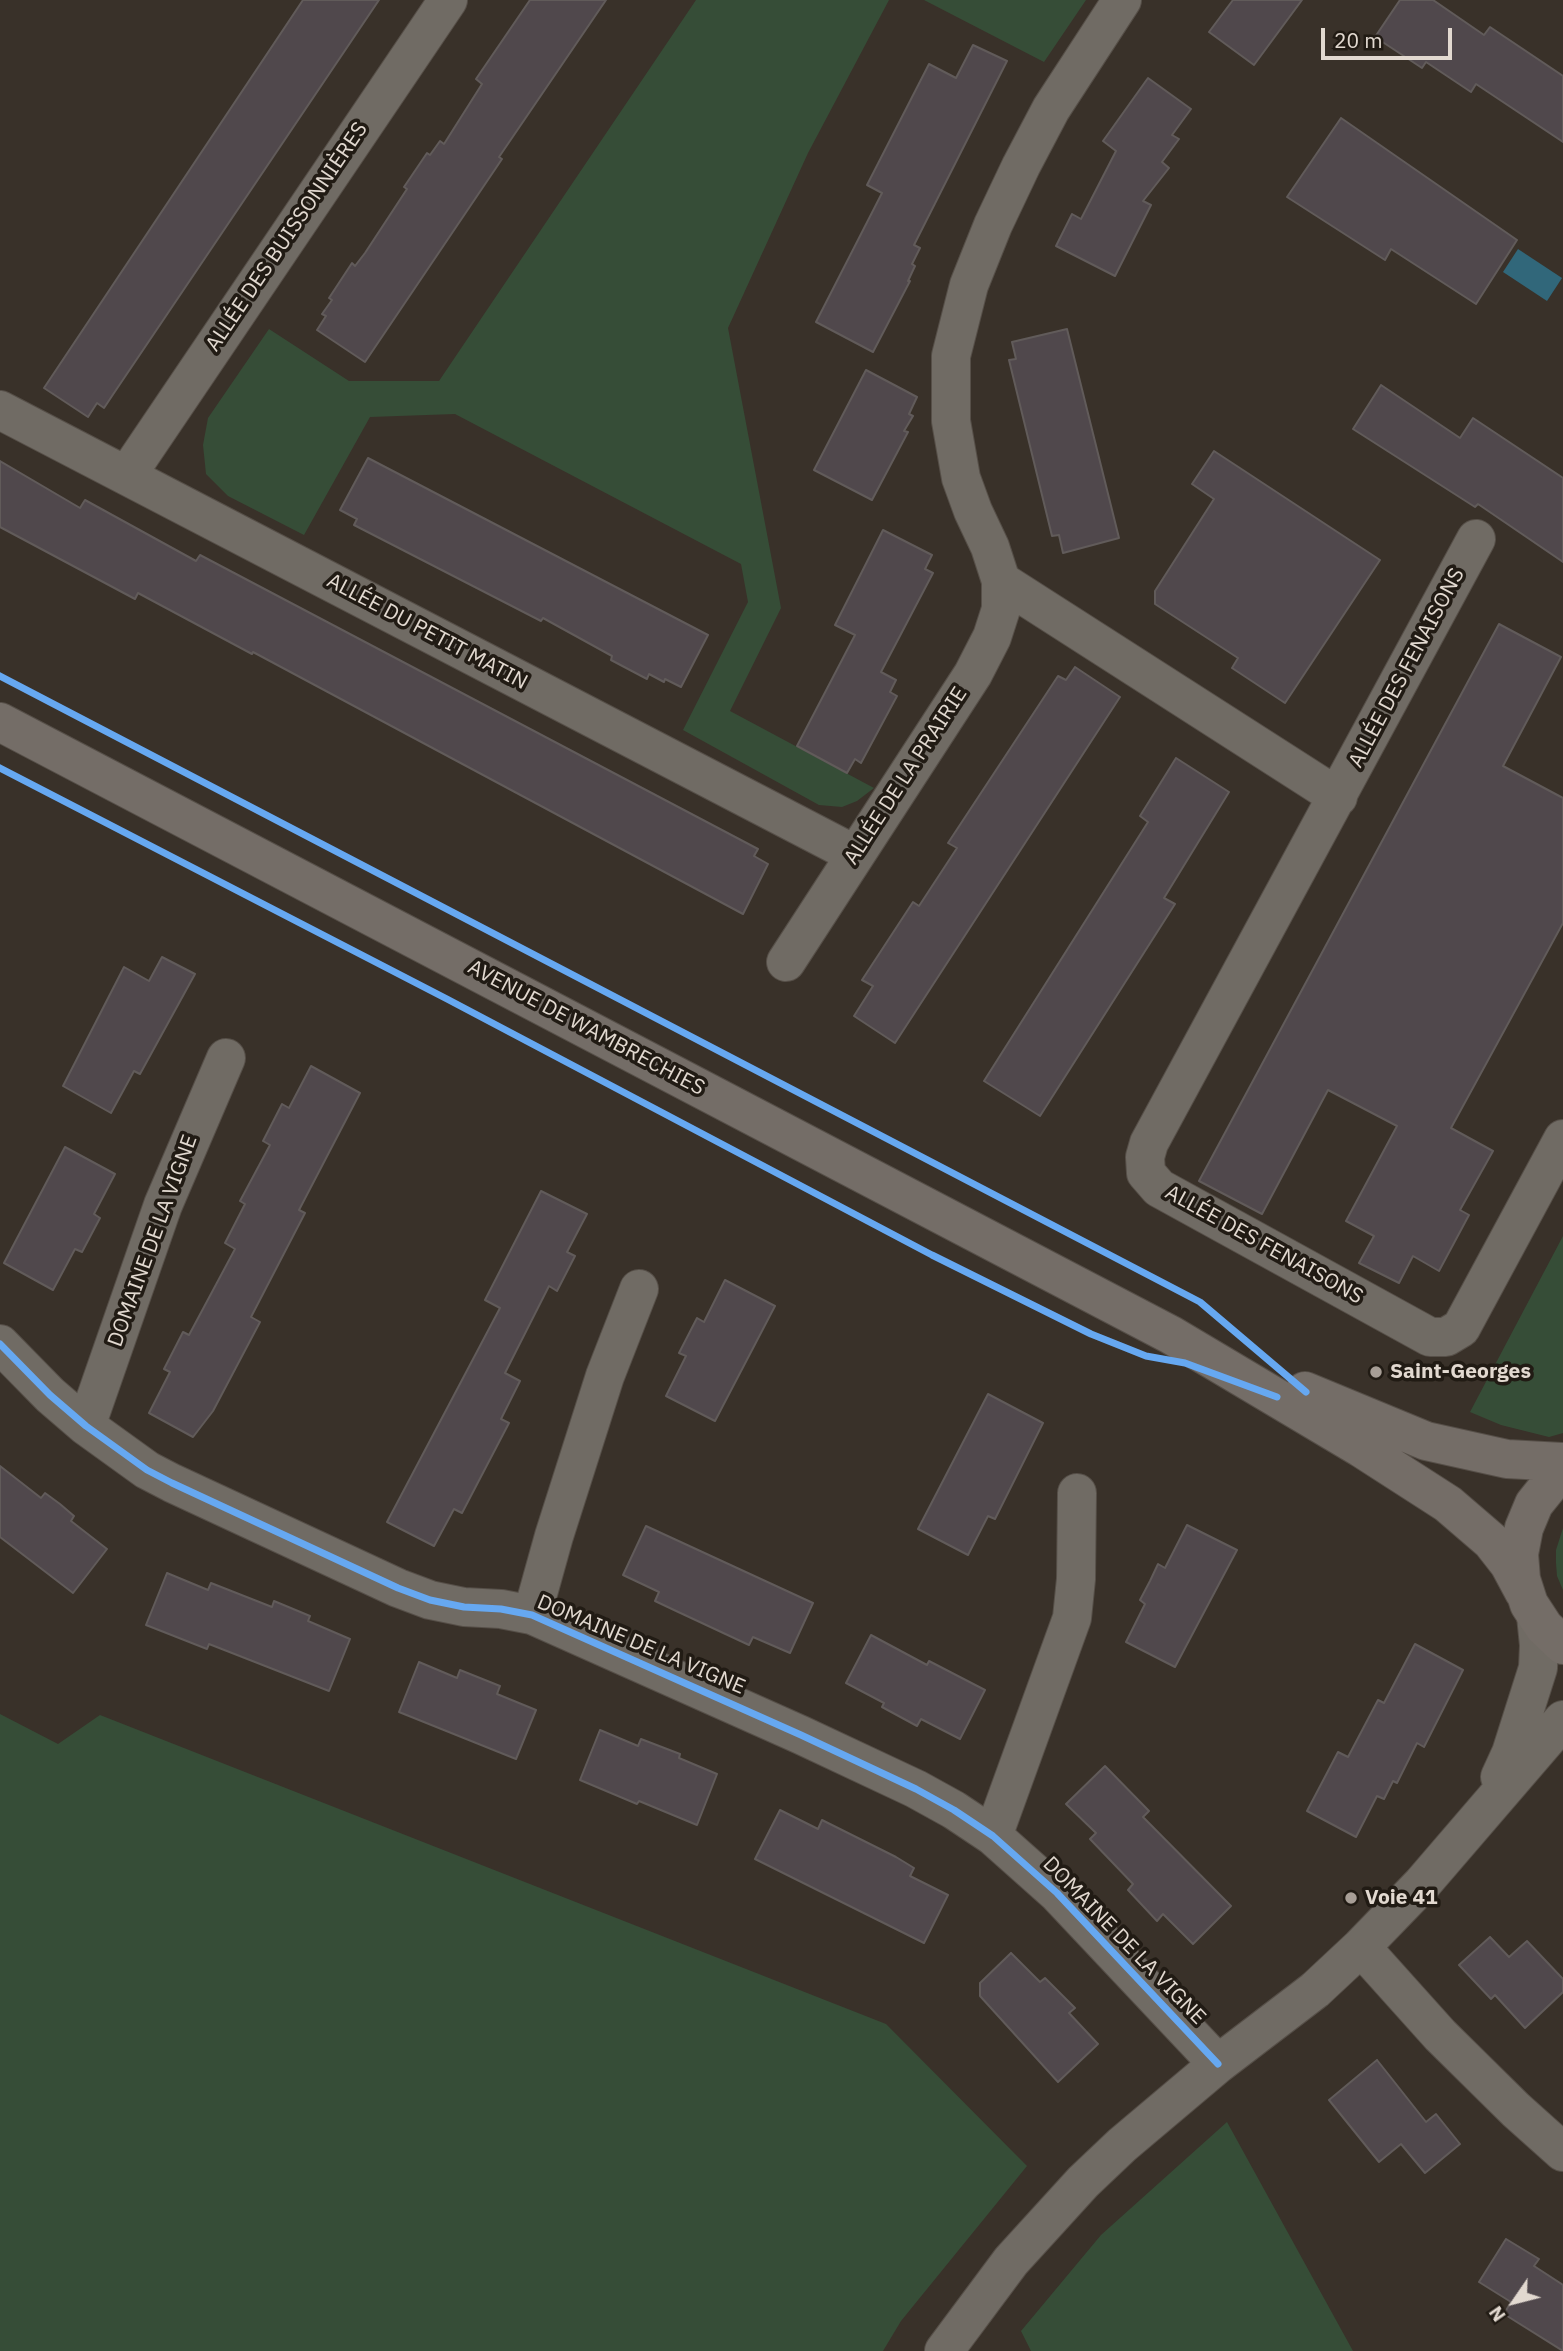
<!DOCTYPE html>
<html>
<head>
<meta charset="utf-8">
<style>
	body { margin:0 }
	#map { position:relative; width:1563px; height:2351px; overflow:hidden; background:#393129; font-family:"IBM Plex Sans",sans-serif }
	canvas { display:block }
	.north { position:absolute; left:1479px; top:2267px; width:70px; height:70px; -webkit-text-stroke:5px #211b14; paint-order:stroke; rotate:235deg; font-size:19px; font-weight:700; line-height:28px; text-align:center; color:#e2d9d0 }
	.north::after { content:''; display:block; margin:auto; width:24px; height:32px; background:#e2d9d0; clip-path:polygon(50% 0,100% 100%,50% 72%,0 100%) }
	.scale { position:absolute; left:1321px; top:28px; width:131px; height:32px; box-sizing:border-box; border:4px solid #e2d9d0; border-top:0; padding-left:9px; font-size:21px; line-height:24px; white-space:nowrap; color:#e2d9d0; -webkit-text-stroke:5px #211b14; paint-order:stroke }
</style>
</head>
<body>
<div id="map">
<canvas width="1563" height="2351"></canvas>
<div class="north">N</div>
<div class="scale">20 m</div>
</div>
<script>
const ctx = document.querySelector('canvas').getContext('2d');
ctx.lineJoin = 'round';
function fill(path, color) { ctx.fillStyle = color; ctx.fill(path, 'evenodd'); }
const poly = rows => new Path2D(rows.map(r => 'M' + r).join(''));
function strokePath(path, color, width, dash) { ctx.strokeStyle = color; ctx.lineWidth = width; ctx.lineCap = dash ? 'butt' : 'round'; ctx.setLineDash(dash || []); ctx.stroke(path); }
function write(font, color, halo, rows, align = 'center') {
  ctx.font = font + ' "IBM Plex Sans",sans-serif'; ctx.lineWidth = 7; ctx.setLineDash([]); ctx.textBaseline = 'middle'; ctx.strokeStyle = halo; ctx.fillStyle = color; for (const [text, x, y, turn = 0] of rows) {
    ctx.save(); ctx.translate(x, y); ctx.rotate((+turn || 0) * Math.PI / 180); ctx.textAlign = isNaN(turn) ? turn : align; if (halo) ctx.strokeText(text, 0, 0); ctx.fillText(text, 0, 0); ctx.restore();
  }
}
fill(poly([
	[696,0,889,0,808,153,728,328,781,608,730,711,874,788,857,801,842,807,819,805,683,730,748,602,741,564,455,414,370,417,304,535,228,496,206,474,203,445,208,418,269,329,349,381,439,381],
	[924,0,1086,0,1044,62],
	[1563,1236,1563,1433,1549,1437,1501,1425,1470,1412],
	[1563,1528,1563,1590,1557,1576,1556,1563,1556,1550],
	[0,1714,58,1744,100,1715,886,2024,1027,2166,901,2321,883,2351,0,2351],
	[1227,2122,1353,2351,1031,2351,1021,2331,1101,2235]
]), '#364d37');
fill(poly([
	[1518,249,1562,278,1547,301,1503,272]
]), '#31677a');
const building = poly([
	[303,0,379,0,114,393,104,408,97,403,88,417,44,388,303,0],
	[530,0,606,0,499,157,502,159,365,362,317,330,326,316,322,314,332,300,329,298,352,263,355,266,365,253,407,189,404,187,427,153,430,155,440,141,444,144,482,84,476,79,530,0],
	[1233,0,1302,0,1254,65,1209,32,1233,0],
	[1400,0,1433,0,1484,35,1490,27,1563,76,1563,142,1476,84,1471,92,1426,62,1422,68,1375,37,1400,0],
	[973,45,1007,61,914,245,920,248,912,264,915,266,908,281,910,281,873,352,816,322,882,193,867,185,929,64,956,78,973,45],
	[1148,78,1191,109,1172,135,1179,139,1162,162,1169,168,1143,201,1151,205,1115,276,1056,246,1072,214,1081,219,1116,151,1103,141,1148,78],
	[1341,118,1517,240,1476,304,1391,249,1385,260,1287,197,1341,118],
	[1067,329,1119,538,1063,553,1059,535,1052,536,1009,360,1016,359,1012,342,1067,329],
	[866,370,917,397,909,414,913,416,904,431,908,432,872,500,814,470,866,370],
	[1381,385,1460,438,1473,418,1563,478,1563,562,1478,504,1475,507,1353,429,1381,385],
	[1214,451,1380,560,1285,703,1232,668,1238,658,1155,604,1155,591,1214,499,1192,484,1214,451],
	[368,458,708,635,681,687,665,679,664,682,649,674,647,679,611,660,612,656,543,618,541,621,354,525,357,519,340,510,368,458],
	[0,461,80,508,85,500,196,561,200,555,758,849,754,856,768,864,743,914,253,652,252,654,138,593,135,599,0,527,0,461],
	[883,530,932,555,925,569,933,573,881,672,896,680,890,692,897,696,861,763,855,759,847,773,797,746,855,635,835,625,883,530],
	[1499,624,1561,657,1503,766,1563,798,1563,923,1451,1128,1493,1151,1460,1210,1469,1215,1439,1271,1413,1256,1399,1283,1359,1263,1374,1236,1346,1221,1397,1126,1328,1090,1262,1214,1199,1181,1499,624],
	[1075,667,1120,697,895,1043,854,1016,873,986,862,980,913,902,919,906,957,848,948,843,1058,676,1066,680,1075,667],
	[1176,758,1229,792,1164,898,1175,904,1040,1116,984,1081,1148,822,1140,816,1176,758],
	[162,957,195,974,140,1074,134,1071,111,1113,63,1086,124,967,149,981,162,957],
	[311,1066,360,1093,299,1210,305,1213,251,1317,260,1322,213,1411,193,1437,149,1413,170,1372,164,1369,183,1332,189,1335,235,1249,225,1243,245,1204,240,1201,270,1145,263,1141,282,1104,289,1108,311,1066],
	[65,1147,115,1174,94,1214,100,1218,82,1252,75,1249,53,1290,4,1263,65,1147],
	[541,1191,587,1214,567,1252,575,1256,557,1291,549,1286,505,1373,520,1381,501,1419,509,1423,462,1513,454,1509,434,1546,387,1522,500,1308,485,1300,541,1191],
	[725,1280,775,1306,715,1421,666,1396,686,1356,679,1353,697,1318,704,1322,725,1280],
	[988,1394,1043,1423,995,1519,988,1516,968,1555,918,1529,988,1394],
	[0,1466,41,1498,45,1493,60,1504,74,1516,71,1521,107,1549,73,1593,0,1537,0,1466],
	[1187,1525,1237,1550,1175,1667,1126,1642,1145,1604,1140,1600,1150,1581,1158,1564,1165,1568,1187,1525],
	[646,1526,813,1603,790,1653,753,1637,749,1645,674,1610,655,1601,659,1592,623,1575,646,1526],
	[167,1573,208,1590,211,1583,272,1607,274,1601,310,1616,308,1621,350,1639,329,1691,209,1644,207,1649,146,1625,167,1573],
	[871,1635,927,1665,929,1661,985,1690,960,1739,921,1719,917,1726,882,1707,884,1703,846,1683,871,1635],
	[1415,1644,1463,1670,1424,1747,1417,1743,1397,1783,1393,1781,1384,1799,1377,1796,1356,1837,1307,1811,1338,1752,1348,1757,1378,1700,1384,1703,1415,1644],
	[419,1662,457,1678,460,1670,500,1686,497,1694,536,1710,516,1759,399,1712,419,1662],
	[600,1730,638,1746,641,1739,680,1754,679,1758,717,1774,697,1825,639,1801,637,1804,580,1780,600,1730],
	[1105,1766,1149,1811,1143,1817,1231,1906,1193,1944,1163,1914,1157,1921,1128,1890,1133,1884,1090,1839,1096,1833,1066,1804,1105,1766],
	[780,1810,818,1829,822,1820,896,1857,914,1868,910,1876,948,1895,924,1943,755,1859,780,1810],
	[1490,1937,1509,1957,1527,1941,1563,1979,1563,1992,1525,2028,1495,1995,1491,1999,1459,1965,1490,1937],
	[1011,1953,1040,1982,1045,1978,1075,2008,1069,2013,1098,2044,1058,2082,980,1996,980,1983,1011,1953],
	[1377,2060,1426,2122,1436,2114,1460,2144,1425,2173,1401,2144,1379,2162,1329,2100,1377,2060],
	[1506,2239,1539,2259,1534,2266,1563,2285,1563,2351,1504,2314,1511,2302,1479,2282,1506,2239]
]);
fill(building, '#50484c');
strokePath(building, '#615b5a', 2);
const minor = poly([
	[0,410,854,854],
	[127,475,448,0],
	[1476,539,1149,1143,1145,1157,1146,1173,1159,1188,1430,1337,1446,1337,1461,1328,1563,1139],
	[1001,581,1338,797],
	[786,962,973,674,992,637,1001,609,1001,581,990,547,973,511,961,478,951,421,951,356,969,285,993,225,1021,166,1051,109,1122,0],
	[0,1344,50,1395,86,1426,147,1470,172,1483,398,1588,430,1600,464,1607,501,1609,532,1615,801,1735,916,1789,954,1810,993,1836,1057,1893,1218,2064],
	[86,1426,163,1205,226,1058],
	[532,1615,554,1536,605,1376,639,1289],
	[1500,1777,1511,1753,1538,1668,1539,1645,1536,1616],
	[993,1836,1072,1618,1076,1579,1077,1493],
	[1361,1947,1440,2035,1516,2110,1563,2152],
	[944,2351,1011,2261,1083,2182,1122,2145,1218,2064,1315,1990,1361,1947,1422,1884,1563,1720]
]);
const secondary = poly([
	[0,722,1171,1335,1361,1448,1448,1504,1491,1541,1509,1564,1524,1592],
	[1305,1391,1426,1441,1507,1459,1563,1462],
	[1563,1473,1550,1484,1534,1504,1524,1528,1519,1554,1521,1579,1529,1604,1544,1627,1563,1645]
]);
strokePath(minor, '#564f48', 40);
strokePath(secondary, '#564f48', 40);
strokePath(minor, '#706b64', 38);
strokePath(secondary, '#746d67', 38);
strokePath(poly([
	[0,676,1200,1302,1306,1392],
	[0,768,447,999,932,1255,1091,1334,1146,1356,1185,1363,1277,1397],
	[0,1344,50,1395,86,1426,147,1470,172,1483,398,1588,430,1600,464,1607,501,1609,532,1615,801,1735,916,1789,954,1810,993,1836,1057,1893,1218,2064]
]), '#66a8f1', 7);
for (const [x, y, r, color] of [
	[1376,1372,7,"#a79e96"],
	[1351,1898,7,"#a79e96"]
]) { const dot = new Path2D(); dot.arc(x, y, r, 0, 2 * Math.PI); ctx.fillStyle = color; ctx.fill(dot); strokePath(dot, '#211b14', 2.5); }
write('21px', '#e2d9d0', '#211b14', [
	["ALLÉE DES BUISSONNIÈRES",287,237,-56],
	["ALLÉE DU PETIT MATIN",427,632,28],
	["ALLÉE DES FENAISONS",1407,668,-62],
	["ALLÉE DE LA PRAIRIE",906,776,-57],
	["AVENUE DE WAMBRECHIES",586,1028,28],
	["DOMAINE DE LA VIGNE",153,1241,-70],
	["ALLÉE DES FENAISONS",1264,1245,29],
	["DOMAINE DE LA VIGNE",641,1645,23],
	["DOMAINE DE LA VIGNE",1124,1941,46]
]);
write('bold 21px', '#e2d9d0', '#211b14', [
	["Saint-Georges",1390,1372],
	["Voie 41",1365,1898]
], 'left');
</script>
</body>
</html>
